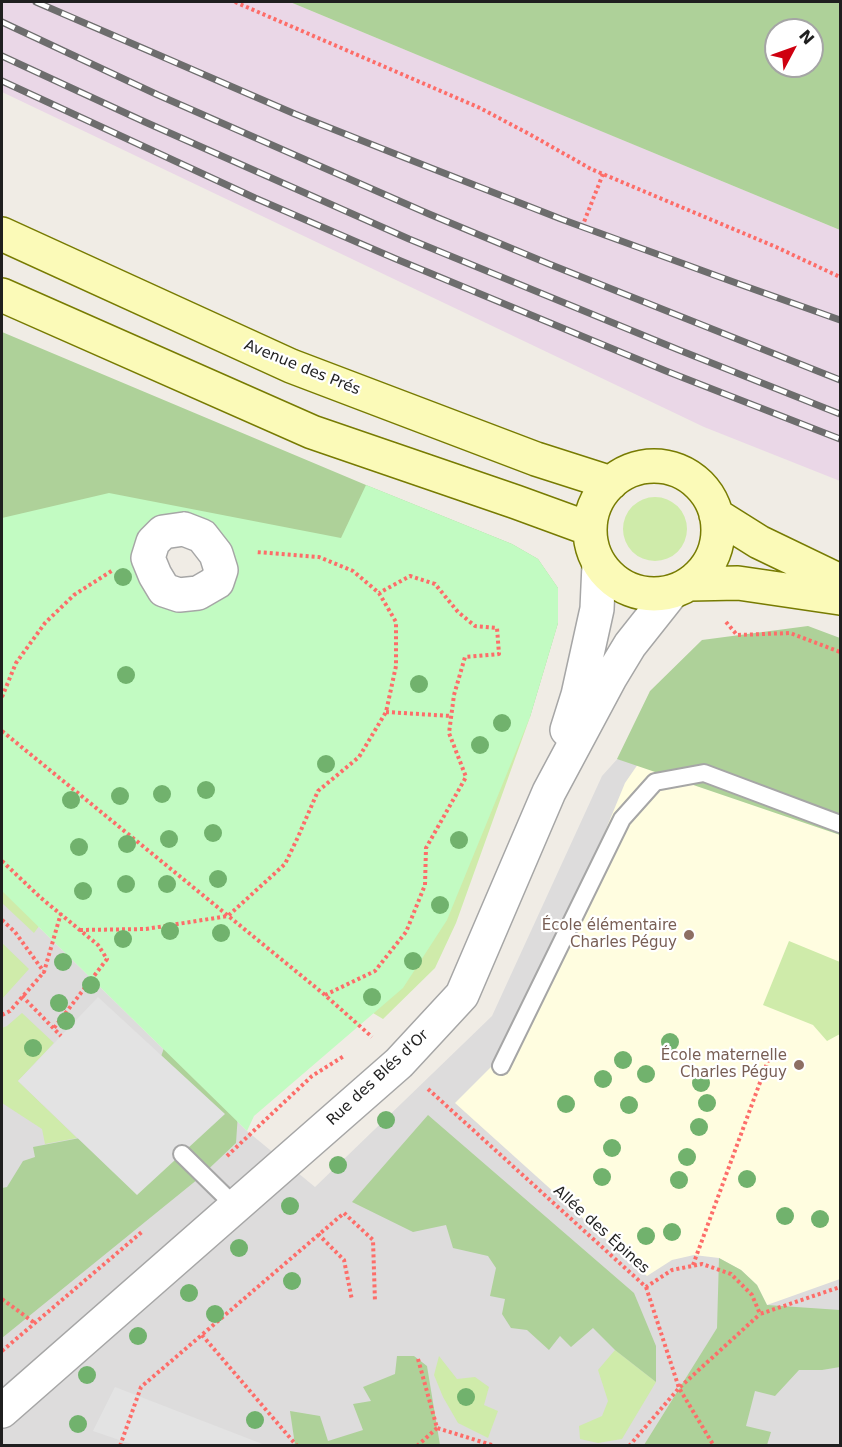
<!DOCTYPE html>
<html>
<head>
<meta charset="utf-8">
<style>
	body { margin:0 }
	#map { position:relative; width:842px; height:1447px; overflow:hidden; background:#f0ece5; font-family:"DejaVu Sans",sans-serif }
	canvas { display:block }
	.frame { position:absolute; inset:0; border:3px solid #1f1f1f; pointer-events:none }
	.north { position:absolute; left:764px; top:18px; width:60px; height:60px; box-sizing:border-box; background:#fff; border:2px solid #a5a5a5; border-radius:50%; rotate:49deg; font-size:16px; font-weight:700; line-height:24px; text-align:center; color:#1f1f1f }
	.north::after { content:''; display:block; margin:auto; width:21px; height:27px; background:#cf0010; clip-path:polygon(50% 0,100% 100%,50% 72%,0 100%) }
</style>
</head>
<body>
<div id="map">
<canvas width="842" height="1447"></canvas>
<div class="frame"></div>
<div class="north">N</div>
</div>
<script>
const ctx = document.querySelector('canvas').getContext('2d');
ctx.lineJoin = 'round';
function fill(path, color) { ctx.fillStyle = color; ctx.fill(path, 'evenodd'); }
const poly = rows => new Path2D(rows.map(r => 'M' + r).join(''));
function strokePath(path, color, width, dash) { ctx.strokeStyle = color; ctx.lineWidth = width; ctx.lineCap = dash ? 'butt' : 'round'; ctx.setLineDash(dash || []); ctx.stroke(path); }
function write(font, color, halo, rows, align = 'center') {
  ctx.font = font + ' "DejaVu Sans",sans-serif'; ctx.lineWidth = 4.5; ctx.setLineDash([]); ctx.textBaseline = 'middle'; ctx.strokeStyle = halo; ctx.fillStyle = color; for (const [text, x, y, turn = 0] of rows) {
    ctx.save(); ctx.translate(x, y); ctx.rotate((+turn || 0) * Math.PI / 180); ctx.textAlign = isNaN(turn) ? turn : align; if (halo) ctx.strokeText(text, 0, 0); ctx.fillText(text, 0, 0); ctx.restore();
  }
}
fill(poly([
	[711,655,840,701,840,1445,2,1445,2,891,247,1131,315,1187,492,1016,602,776]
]), '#dddcdc');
fill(poly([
	[2,2,290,2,840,230,840,481,704,427,2,92]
]), '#ead7e7');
fill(poly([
	[673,713,840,726,840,1279,767,1305,757,1285,741,1270,719,1258,694,1255,672,1260,647,1276,455,1103,491,1067,515,1037,538,994,625,783]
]), '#fffde0');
fill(poly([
	'623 529a32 32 0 1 1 64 0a32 32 0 1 1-64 0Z',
	[465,676,530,717,456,923,435,968,383,1019,373,1013],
	[2,868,50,911,34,933,2,903],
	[789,941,840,962,840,1034,827,1041,813,1025,763,1005],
	[2,943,29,969,2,999],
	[22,1013,54,1043,18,1081,77,1138,45,1144,42,1129,2,1103,2,1028,7,1026],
	[615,1350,656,1382,622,1439,598,1443,580,1439,579,1426,602,1416,608,1401,598,1370],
	[439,1356,457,1379,475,1377,489,1387,484,1405,498,1411,488,1438,458,1423,443,1397,434,1375]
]), '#cfebaa');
fill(poly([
	[290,2,840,2,840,230,562,115],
	[776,30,812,30,812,66,776,66],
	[2,332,366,485,512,544,538,559,558,588,558,623,530,717,465,676,217,582,184,529,2,643],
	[808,626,840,638,840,835,617,759,650,691,702,640],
	[166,1042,238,1113,236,1143,198,1179,2,1338,2,1188,7,1187,23,1161,35,1157,33,1147,137,1127],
	[428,1115,634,1293,656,1346,656,1382,615,1350,593,1328,571,1347,560,1336,549,1350,527,1330,511,1328,502,1314,505,1299,490,1296,496,1268,488,1256,453,1248,446,1225,413,1232,352,1202],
	[719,1258,741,1270,757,1285,767,1305,840,1310,840,1367,822,1370,799,1370,775,1396,755,1391,746,1426,771,1432,767,1445,644,1445,717,1328],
	[397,1356,414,1356,427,1366,440,1445,295,1445,290,1411,320,1416,328,1441,363,1430,353,1404,371,1401,363,1387,395,1374]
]), '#aed199');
fill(poly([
	[366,485,512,544,538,559,558,588,558,623,530,717,447,920,403,988,254,1116,247,1131,2,891,2,518,109,493,341,538],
	[163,532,216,554,198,593,148,558]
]), '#c2fbc2');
fill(poly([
	[98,997,225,1114,137,1195,18,1081],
	[115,1387,265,1445,134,1445,93,1431]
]), '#e3e3e3');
const lane = poly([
	[501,1066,622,819,655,782,704,773,840,824],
	[182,1154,235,1206]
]);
const street = poly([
	[184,529,202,536,216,554,221,570,217,582,198,593,179,595,164,590,155,575,148,558,153,542,163,532,184,529],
	[567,730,578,695,597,609,599,564],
	[2,1411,399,1063,462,995,549,792,610,678,630,645,672,592]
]);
const secondary = poly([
	[2,234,291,366,536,459,611,483],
	[2,295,312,432,516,502,590,529],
	'590 530a64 64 0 1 1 128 0a64 64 0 1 1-128 0Z',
	[716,515,759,542,840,581],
	[690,584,738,583,840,598]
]);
strokePath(lane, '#a6a6a6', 20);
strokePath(street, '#a6a6a6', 36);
strokePath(secondary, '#777b02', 36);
strokePath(poly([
	[235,2,480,108,531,135,591,169,776,247,840,277],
	[582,227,603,174],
	[726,622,737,635,790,633,840,652],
	[2,697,16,663,45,623,74,595,113,570],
	[386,712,451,716],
	[2,731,325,995,372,1037],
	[2,861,41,898,98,945,107,959,54,1028],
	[2,920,15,932,44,972,61,913],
	[80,930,146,929,228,916,285,864,298,837,318,791,359,757,386,712,396,666,396,622,379,593,353,571,319,557,256,552],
	[325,995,375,971,406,932,425,885,426,848,466,777,449,733,454,695,465,657,499,654,497,628,475,626,458,612,435,584,410,576,379,593],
	[22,996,61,1036],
	[2,1015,10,1011,44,972],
	[428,1089,646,1287,672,1270,702,1264,731,1274,752,1295,760,1314,840,1287],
	[227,1156,312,1076,344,1056],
	[318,1234,344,1260,352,1300],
	[693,1265,773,1047],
	[646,1287,679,1388,714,1446],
	[2,1299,36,1324],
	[202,1335,297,1446],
	[2,1351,143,1231],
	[418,1359,437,1428,495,1446],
	[120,1446,141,1387,344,1213,373,1240,375,1302],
	[417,1446,437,1428],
	[629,1446,679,1388,760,1314]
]), '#fd6d69', 4, [3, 3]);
strokePath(lane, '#fff', 16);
strokePath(street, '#fff', 33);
strokePath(secondary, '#fbfab8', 33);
const rail = poly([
	[36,2,295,114,403,157,561,219,739,284,840,320],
	[2,22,158,95,429,214,549,264,840,380],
	[2,56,145,122,409,239,679,350,840,414],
	[2,81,255,198,396,259,666,371,840,439]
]);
strokePath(rail, '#6d6d6d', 7);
strokePath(rail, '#fff', 4.5, [14]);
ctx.fillStyle = '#71b26d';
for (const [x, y] of [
	[123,577],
	[126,675],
	[419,684],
	[502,723],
	[480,745],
	[326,764],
	[206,790],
	[162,794],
	[120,796],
	[71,800],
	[213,833],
	[169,839],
	[459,840],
	[127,844],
	[79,847],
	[218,879],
	[126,884],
	[167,884],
	[83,891],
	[440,905],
	[170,931],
	[221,933],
	[123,939],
	[413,961],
	[63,962],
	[91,985],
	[372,997],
	[59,1003],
	[66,1021],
	[670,1042],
	[33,1048],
	[623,1060],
	[646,1074],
	[603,1079],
	[701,1083],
	[707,1103],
	[566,1104],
	[629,1105],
	[386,1120],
	[699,1127],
	[612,1148],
	[687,1157],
	[338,1165],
	[602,1177],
	[747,1179],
	[679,1180],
	[290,1206],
	[785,1216],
	[820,1219],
	[672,1232],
	[646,1236],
	[239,1248],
	[292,1281],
	[189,1293],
	[215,1314],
	[138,1336],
	[87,1375],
	[466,1397],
	[255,1420],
	[78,1424]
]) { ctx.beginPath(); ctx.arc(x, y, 9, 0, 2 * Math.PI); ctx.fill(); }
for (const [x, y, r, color] of [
	[689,935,6,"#8d6e63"],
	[799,1065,6,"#8d6e63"]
]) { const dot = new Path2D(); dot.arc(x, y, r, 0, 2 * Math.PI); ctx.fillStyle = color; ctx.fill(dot); strokePath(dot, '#fff', 2); }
write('15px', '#1f1f1f', '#fff', [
	["Avenue des Prés",302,368,22],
	["Rue des Blés d'Or",378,1078,-43],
	["Allée des Épines",601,1230,42]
]);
write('15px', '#785e54', '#fff', [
	["École élémentaire",677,926],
	["Charles Péguy",677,943],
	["École maternelle",787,1056],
	["Charles Péguy",787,1073]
], 'right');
</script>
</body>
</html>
